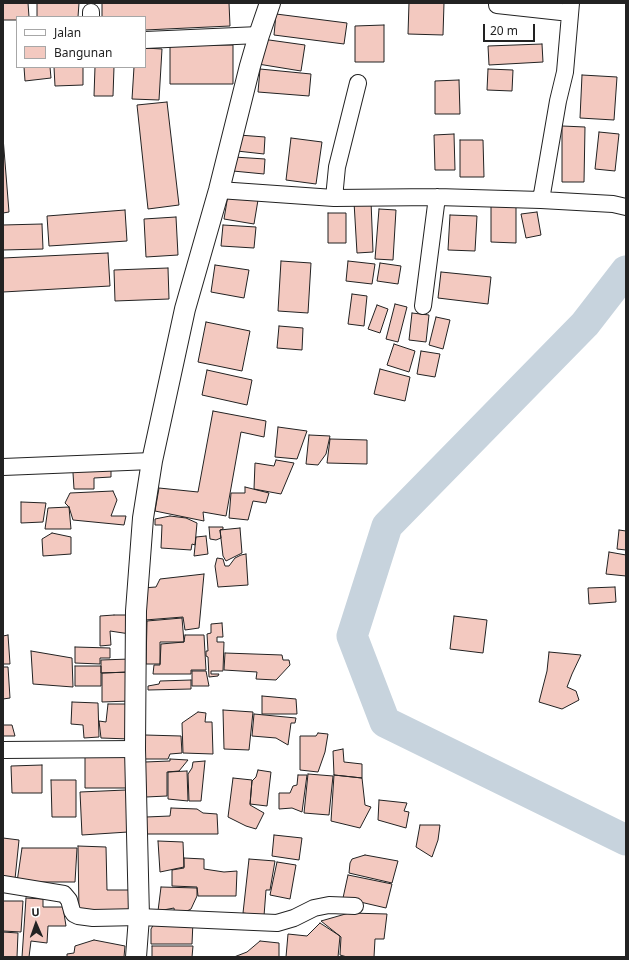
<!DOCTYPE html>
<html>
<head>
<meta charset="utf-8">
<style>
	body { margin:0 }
	#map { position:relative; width:629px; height:960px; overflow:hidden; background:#fff; font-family:"Noto Sans",sans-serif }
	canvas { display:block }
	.frame { position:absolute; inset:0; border:4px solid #222; pointer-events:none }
	.legend { position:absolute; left:16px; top:16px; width:130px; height:52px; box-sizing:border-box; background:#fff; border:1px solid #a7a7a7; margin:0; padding:5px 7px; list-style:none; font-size:12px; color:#222 }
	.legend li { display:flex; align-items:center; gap:8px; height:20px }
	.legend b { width:20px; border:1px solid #a7a7a7 }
	.north { position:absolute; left:16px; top:904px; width:40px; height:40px; -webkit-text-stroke:3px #fff; paint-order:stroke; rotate:358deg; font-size:11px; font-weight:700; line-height:16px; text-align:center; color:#222 }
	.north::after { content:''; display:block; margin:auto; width:14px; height:18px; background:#222; clip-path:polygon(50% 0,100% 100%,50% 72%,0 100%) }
	.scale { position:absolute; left:483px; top:24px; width:52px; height:18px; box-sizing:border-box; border:2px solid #222; border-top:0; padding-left:5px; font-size:12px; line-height:14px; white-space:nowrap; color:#222; -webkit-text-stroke:3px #fff; paint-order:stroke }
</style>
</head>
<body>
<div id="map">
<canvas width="629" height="960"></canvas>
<div class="frame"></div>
<ul class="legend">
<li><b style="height:5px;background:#fff"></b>Jalan</li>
<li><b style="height:11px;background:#f3c9c0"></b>Bangunan</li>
</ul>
<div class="north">U</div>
<div class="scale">20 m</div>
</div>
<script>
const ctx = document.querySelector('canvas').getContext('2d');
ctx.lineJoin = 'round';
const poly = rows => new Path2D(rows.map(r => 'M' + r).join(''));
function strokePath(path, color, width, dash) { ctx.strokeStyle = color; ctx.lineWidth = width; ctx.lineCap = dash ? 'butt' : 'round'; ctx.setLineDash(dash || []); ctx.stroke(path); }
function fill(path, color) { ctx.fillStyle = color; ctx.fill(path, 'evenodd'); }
strokePath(poly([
	[626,271,585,324,387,526,352,636,385,722,626,840]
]), '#c7d3dd', 31);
const building = poly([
	[3,3,28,3,29,17,17,17,17,20,3,20,3,3],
	[37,3,79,3,78,17,37,17,37,3],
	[102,3,229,3,230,26,145,30,145,17,102,17,102,3],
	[409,3,444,3,443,35,408,34,409,3],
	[276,14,347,23,344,44,274,35,276,14],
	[384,25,384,62,355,62,355,26,384,25],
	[262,39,305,45,301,71,258,64,262,39],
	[542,44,543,62,489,65,488,46,542,44],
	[170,45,233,45,233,84,170,84,170,45],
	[145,48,162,49,159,100,132,99,134,67,145,67,145,48],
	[24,67,50,67,51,78,25,81,24,67],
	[54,67,83,67,83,85,55,86,54,67],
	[95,67,114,67,113,96,94,96,95,67],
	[260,69,311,74,309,96,258,92,260,69],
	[488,69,513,70,512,91,487,90,488,69],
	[582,75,617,77,614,120,580,118,582,75],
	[459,80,460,114,435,114,435,81,459,80],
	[167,102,179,205,148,209,137,105,167,102],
	[562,126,585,127,584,182,562,182,562,126],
	[599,132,619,134,615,171,595,169,599,132],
	[454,134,455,170,435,170,434,135,454,134],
	[239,135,265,137,264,154,237,151,239,135],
	[3,137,9,212,3,213,3,137],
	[291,138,322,142,316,184,286,180,291,138],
	[460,140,483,140,484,177,460,177,460,140],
	[234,157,265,159,264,174,233,171,234,157],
	[228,195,258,200,254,224,224,219,228,195],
	[371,201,373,252,357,253,354,202,371,201],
	[491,206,516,207,516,243,491,242,491,206],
	[379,209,396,210,393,260,375,259,379,209],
	[125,210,127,241,49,246,47,216,125,210],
	[537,212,541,235,526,238,521,214,537,212],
	[328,213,346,213,346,243,328,243,328,213],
	[450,215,477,216,475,251,448,250,450,215],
	[176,217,178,255,146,257,144,219,176,217],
	[42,224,43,249,3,250,3,225,42,224],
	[223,225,256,227,254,248,221,246,223,225],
	[108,253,110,286,3,292,3,258,108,253],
	[281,261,311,263,308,313,278,311,281,261],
	[348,261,375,264,372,284,346,281,348,261],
	[380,263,401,266,398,284,377,281,380,263],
	[215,265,249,270,244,298,211,292,215,265],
	[168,268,169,299,115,301,114,270,168,268],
	[441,272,491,277,488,304,438,298,441,272],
	[352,294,367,296,364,326,348,324,352,294],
	[395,304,407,307,398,342,386,339,395,304],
	[377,305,388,309,380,333,368,329,377,305],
	[412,313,429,315,426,342,409,340,412,313],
	[436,317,450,320,443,349,429,345,436,317],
	[206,322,250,331,242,371,198,362,206,322],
	[279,326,303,328,302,350,277,348,279,326],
	[394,344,415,351,409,372,387,365,394,344],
	[421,351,440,354,435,377,417,374,421,351],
	[380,369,410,377,405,401,374,394,380,369],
	[207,370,252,380,247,405,202,395,207,370],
	[213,411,266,421,264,437,241,432,226,516,203,512,204,521,155,511,159,488,198,492,213,411],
	[278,427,307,431,297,459,275,457,278,427],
	[309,435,330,436,326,454,318,465,306,464,309,435],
	[330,439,367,440,367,464,327,463,330,439],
	[276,460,294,463,281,494,254,489,255,463,274,466,276,460],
	[77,466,111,470,111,477,94,478,94,489,74,489,73,473,77,466],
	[245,487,269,493,266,503,253,501,248,520,229,518,231,493,245,493,245,487],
	[113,491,117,500,111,516,126,516,124,525,73,520,69,507,65,503,70,493,113,491],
	[21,502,46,503,43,522,21,523,21,502],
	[69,507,71,529,45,529,48,508,69,507],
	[170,516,186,518,197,523,195,545,192,544,191,550,161,548,162,525,155,525,155,519,170,516],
	[209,527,223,527,223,529,220,530,221,538,216,540,210,539,209,527],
	[240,528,242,553,226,561,223,556,220,530,240,528],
	[619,530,626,531,626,550,617,549,619,530],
	[52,533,71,537,71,554,43,556,42,539,52,533],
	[206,536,208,554,194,556,196,537,206,536],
	[609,552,626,555,626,576,606,574,609,552],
	[246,554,248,585,218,587,215,566,217,558,223,559,225,566,229,566,235,558,241,555,246,554],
	[204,574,199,628,185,630,183,617,145,620,142,588,156,587,160,579,204,574],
	[615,587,616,602,589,604,588,588,615,587],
	[114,615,128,615,130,634,110,631,111,645,100,646,100,616,114,615],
	[454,616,487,620,483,653,450,649,454,616],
	[182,618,184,642,160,642,160,664,146,664,147,621,182,618],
	[222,623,223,637,217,637,217,642,224,642,223,671,211,671,211,674,219,674,218,676,209,677,208,657,206,656,206,651,208,651,207,634,211,633,211,624,222,623],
	[8,635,10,664,3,664,3,636,8,635],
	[185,635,204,635,206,670,191,670,191,674,153,674,154,665,160,665,161,644,184,642,185,635],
	[75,647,110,648,110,658,100,658,100,664,75,663,75,647],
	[31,651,72,658,73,687,33,684,31,651],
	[549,652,581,655,572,674,567,687,576,691,579,700,562,709,539,702,547,671,549,652],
	[225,653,282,655,283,660,289,660,290,665,276,680,256,679,257,672,224,670,225,653],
	[130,659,130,672,101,673,101,660,130,659],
	[75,666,101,666,101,686,75,686,75,666],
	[3,667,8,667,10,698,3,699,3,667],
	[192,671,206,671,209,686,192,686,192,671],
	[130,672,130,701,102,702,102,673,130,672],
	[191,680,191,689,148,690,148,686,159,684,160,681,191,680],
	[262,696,296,699,297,714,262,714,262,696],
	[72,702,98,703,99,737,84,738,83,725,71,724,72,702],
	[108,704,131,704,130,739,101,738,99,721,106,722,108,704],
	[223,710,253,712,249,750,224,749,223,710],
	[198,712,206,713,205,722,212,722,213,754,183,753,182,723,198,712],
	[254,714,296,718,295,723,291,723,288,745,276,738,252,736,254,714],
	[3,725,12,725,15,736,3,736,3,725],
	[318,733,328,734,325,752,318,772,300,770,300,736,316,736,318,733],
	[145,735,181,736,182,753,170,754,168,759,144,759,145,735],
	[343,749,344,762,362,764,362,778,334,775,333,751,343,749],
	[85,756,128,756,128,788,85,788,85,756],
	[170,759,188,760,179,771,167,772,167,796,146,797,145,762,170,761,170,759],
	[205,761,201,801,189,801,188,774,192,768,193,762,205,761],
	[42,765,42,793,12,793,11,766,42,765],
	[258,770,271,772,267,806,250,804,252,781,256,777,258,770],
	[187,771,188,801,168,799,168,772,187,771],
	[308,774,333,776,329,815,304,813,308,774],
	[298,775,307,775,302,812,292,808,279,809,279,793,290,793,293,786,297,785,298,775],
	[334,775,362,778,365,805,371,807,360,828,331,821,334,775],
	[233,778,252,780,250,805,264,813,256,829,246,826,228,817,233,778],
	[51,780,76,780,76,817,52,817,51,780],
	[126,790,128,832,82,835,80,792,126,790],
	[379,800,407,803,404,811,409,812,406,828,378,820,379,800],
	[171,808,197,809,203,813,217,814,218,834,146,834,146,817,170,816,171,808],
	[420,825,440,825,438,840,432,857,416,847,420,825],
	[274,835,302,838,299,860,272,856,274,835],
	[3,838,19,840,15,879,3,878,3,838],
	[158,841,183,842,184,867,160,872,158,841],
	[78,846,106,847,107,890,133,890,135,914,79,912,78,846],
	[22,848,77,848,75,882,17,882,22,848],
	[365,855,398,861,392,883,349,873,350,863,352,859,365,855],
	[184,858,204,859,204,869,224,872,237,871,236,896,198,896,197,887,172,886,172,870,184,868,184,858],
	[249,859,275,861,270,890,266,890,264,916,243,913,249,859],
	[277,862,296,865,290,899,270,895,277,862],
	[348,875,392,884,386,908,343,898,348,875],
	[161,887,197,888,197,896,191,909,175,917,174,908,158,911,161,887],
	[26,898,43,899,43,907,63,907,66,926,48,926,47,943,31,941,29,957,22,957,26,898],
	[3,901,23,901,21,932,3,931,3,901],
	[349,913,387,914,384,939,375,939,374,957,347,957,340,955,341,937,321,921,349,913],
	[193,921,192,944,151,944,151,929,155,922,193,921],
	[320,923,340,936,338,957,286,957,288,934,307,936,320,923],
	[3,932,18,933,17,957,3,957,3,932],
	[94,940,125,946,124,957,67,957,67,954,74,953,75,946,94,940],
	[260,941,279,943,279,957,234,957,247,952,260,941],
	[152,946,193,946,192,957,152,957,152,946]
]);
fill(building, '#f3c9c0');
strokePath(building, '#222', 1);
const minor = poly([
	[497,5,570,13],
	[91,17,91,12],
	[145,40,259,35],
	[219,190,334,198,437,197,541,200,613,204,626,207],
	[334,198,337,167,358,83],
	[541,200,558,101,565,72,571,3],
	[423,306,437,197],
	[3,467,152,461],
	[3,750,135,749],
	[3,884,64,894,69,900,72,911,74,914,78,916,93,918,139,917,277,923,294,918,314,908,329,905,355,906]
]);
const tertiary = poly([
	[136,957,139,917,135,749,136,611,143,518,152,461,185,309,219,190,250,66,259,35,270,3]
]);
strokePath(minor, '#222', 18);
strokePath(tertiary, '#222', 22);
strokePath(minor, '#fff', 16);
strokePath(tertiary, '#fff', 20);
</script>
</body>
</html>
